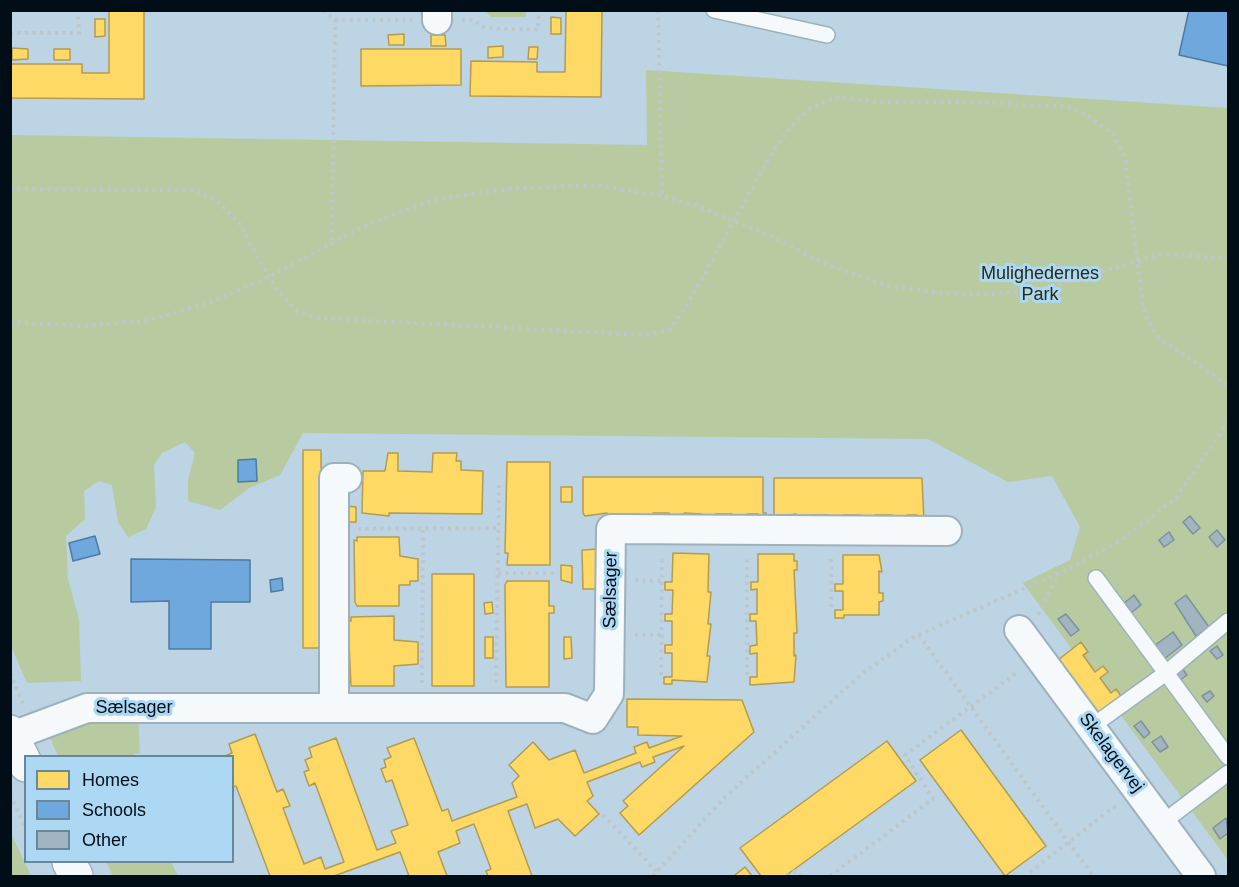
<!DOCTYPE html>
<html>
<head>
<meta charset="utf-8">
<style>
	body { margin:0 }
	#map { position:relative; width:1239px; height:887px; overflow:hidden; background:#bcd4e3; font-family:Helvetica,sans-serif }
	canvas { display:block }
	.frame { position:absolute; inset:0; border:12px solid #010e18; pointer-events:none }
	.legend { position:absolute; left:24px; top:755px; width:210px; height:108px; box-sizing:border-box; background:#acd8f3; border:2px solid #68879b; margin:0; padding:8px 10px; list-style:none; font-size:18px; color:#010e18 }
	.legend li { display:flex; align-items:center; gap:12px; height:30px }
	.legend b { width:30px; border:2px solid #68879b }
</style>
</head>
<body>
<div id="map">
<canvas width="1239" height="887"></canvas>
<div class="frame"></div>
<ul class="legend">
<li><b style="height:16px;background:#ffd966"></b>Homes</li>
<li><b style="height:16px;background:#6fa8dc"></b>Schools</li>
<li><b style="height:16px;background:#a2b4c0"></b>Other</li>
</ul>
</div>
<script>
const ctx = document.querySelector('canvas').getContext('2d');
ctx.lineJoin = 'round';
function fill(path, color) { ctx.fillStyle = color; ctx.fill(path, 'evenodd'); }
const poly = rows => new Path2D(rows.map(r => 'M' + r).join(''));
function strokePath(path, color, width, dash) { ctx.strokeStyle = color; ctx.lineWidth = width; ctx.lineCap = dash ? 'butt' : 'round'; ctx.setLineDash(dash || []); ctx.stroke(path); }
function write(font, color, halo, rows, align = 'center') {
  ctx.font = font + ' Helvetica,sans-serif'; ctx.lineWidth = 6; ctx.setLineDash([]); ctx.textBaseline = 'middle'; ctx.strokeStyle = halo; ctx.fillStyle = color; for (const [text, x, y, turn = 0] of rows) {
    ctx.save(); ctx.translate(x, y); ctx.rotate((+turn || 0) * Math.PI / 180); ctx.textAlign = isNaN(turn) ? turn : align; if (halo) ctx.strokeText(text, 0, 0); ctx.fillText(text, 0, 0); ctx.restore();
  }
}
fill(poly([
	[485,11,526,11,526,17,491,17],
	[646,70,1228,108,1228,860,1023,583,1070,560,1080,527,1052,476,1008,482,928,439,303,433,280,475,249,488,220,510,188,501,188,480,195,453,185,442,162,453,154,465,156,507,146,529,128,537,118,522,112,485,99,481,84,491,85,519,66,536,68,579,79,619,81,681,27,683,10,644,10,135,647,145],
	[138,717,140,753,134,754,134,756,58,756,49,736,87,719],
	[11,833,31,876,11,876],
	[106,862,171,862,178,876,113,876]
]), '#b8caa0');
const homes = poly([
	[109,10,144,10,144,99,10,98,10,64,82,64,82,73,109,73,109,10],
	[566,10,602,10,601,97,470,96,471,61,537,62,537,72,565,72,566,10],
	[551,17,561,18,561,34,551,34,551,17],
	[95,19,105,19,105,36,95,37,95,19],
	[404,34,404,45,389,45,388,35,404,34],
	[431,35,445,35,446,46,431,46,431,35],
	[503,46,503,57,488,58,488,47,503,46],
	[529,47,538,47,537,59,528,59,529,47],
	[12,48,28,49,28,59,12,60,12,48],
	[54,49,70,49,70,60,54,60,54,49],
	[361,49,461,49,461,85,361,86,361,49],
	[303,450,321,450,322,648,303,648,303,450],
	[388,453,398,453,398,471,432,472,433,453,457,453,456,461,461,461,461,470,483,471,482,514,389,513,389,516,362,513,363,471,385,471,388,453],
	[507,462,550,462,550,565,507,565,508,553,505,553,507,462],
	[583,477,763,477,763,513,766,513,766,521,758,521,758,514,748,514,733,521,732,514,716,514,701,521,701,514,685,513,669,521,669,513,653,513,653,516,638,521,638,514,622,514,607,521,607,513,585,516,583,513,583,477],
	[774,478,922,478,924,522,917,522,917,515,908,515,892,522,892,515,876,515,860,522,860,515,844,515,828,522,828,515,812,515,796,521,796,514,777,517,774,514,774,478],
	[561,487,572,487,572,502,561,502,561,487],
	[347,506,356,507,356,522,347,522,347,506],
	[357,537,399,537,400,556,418,559,418,581,410,581,410,585,399,585,399,606,357,606,355,602,354,540,357,541,357,537],
	[599,549,599,589,583,589,582,550,599,549],
	[673,553,709,554,708,592,711,592,708,624,711,624,707,656,710,656,707,682,672,680,672,684,664,684,664,677,672,677,672,653,665,653,665,645,672,645,672,621,665,621,665,614,672,614,673,590,665,590,665,582,672,582,673,553],
	[758,554,794,554,794,561,797,561,797,570,794,570,797,633,794,633,794,656,796,655,794,682,750,685,750,677,757,677,757,653,750,654,750,646,757,645,756,621,750,621,750,614,757,614,757,589,751,590,751,582,758,582,758,554],
	[843,555,879,555,882,572,879,571,879,593,883,593,883,601,879,602,879,615,844,615,844,618,835,618,835,610,843,610,843,591,835,591,835,584,843,584,843,555],
	[561,565,572,566,572,583,561,580,561,565],
	[432,574,474,574,474,686,432,686,432,574],
	[507,581,549,581,549,606,554,606,554,613,549,613,549,687,506,687,505,585,507,581],
	[492,602,493,613,485,614,484,603,492,602],
	[394,616,394,640,418,642,418,664,394,666,394,686,351,686,348,621,351,621,351,617,394,616],
	[485,637,493,637,493,658,485,658,485,637],
	[564,637,571,637,572,658,564,659,564,637],
	[1081,642,1088,652,1083,655,1095,672,1103,666,1108,672,1100,678,1111,693,1116,689,1121,696,1098,714,1058,660,1081,642],
	[627,699,742,700,754,732,639,835,620,813,628,806,623,801,684,746,653,757,655,762,642,767,640,762,587,782,593,796,587,801,599,814,575,836,558,819,535,828,527,804,508,811,532,876,488,876,486,871,491,869,474,824,456,831,460,843,438,852,447,876,409,876,400,852,334,876,270,876,236,786,232,787,232,756,225,756,232,753,229,744,255,734,277,792,283,789,290,806,283,808,304,864,321,857,325,869,344,862,315,783,309,786,304,772,309,770,305,760,312,757,309,748,336,738,377,850,396,843,391,831,408,825,392,780,386,782,381,769,386,767,384,760,391,757,387,748,414,738,442,811,448,809,452,821,517,797,512,783,519,776,509,765,533,742,549,760,575,750,584,773,636,753,634,747,647,742,649,748,682,736,638,735,638,727,627,727,627,699],
	[961,730,1046,846,1005,876,920,760,961,730],
	[887,741,916,781,785,876,761,876,740,848,887,741],
	[745,867,752,876,736,876,735,875,745,867]
]);
fill(homes, '#ffd966');
strokePath(homes, '#b39c4f', 1.5);
const schools = poly([
	[1189,10,1228,10,1228,66,1179,55,1189,10],
	[256,459,257,481,238,482,238,460,256,459],
	[95,536,100,554,73,561,69,543,95,536],
	[131,559,250,560,250,602,211,602,211,649,169,649,169,601,131,602,131,559],
	[282,578,283,590,271,592,270,580,282,578]
]);
fill(schools, '#6fa8dc');
strokePath(schools, '#4e7aa1', 1.5);
const building = poly([
	[1190,516,1200,528,1193,534,1183,522,1190,516],
	[1217,530,1225,540,1217,547,1209,537,1217,530],
	[1169,532,1174,540,1164,547,1159,540,1169,532],
	[1134,595,1141,605,1131,613,1123,604,1134,595],
	[1186,595,1209,627,1196,636,1175,603,1186,595],
	[1066,614,1079,630,1071,636,1058,619,1066,614],
	[1173,632,1182,645,1164,659,1154,646,1173,632],
	[1217,646,1223,655,1217,659,1210,651,1217,646],
	[1182,668,1187,675,1179,681,1175,674,1182,668],
	[1210,691,1214,696,1207,702,1202,696,1210,691],
	[1141,721,1150,733,1144,738,1134,726,1141,721],
	[1161,736,1168,747,1160,752,1152,742,1161,736],
	[1226,818,1228,833,1220,839,1213,828,1226,818]
]);
fill(building, '#a2b4c0');
strokePath(building, '#7e919d', 1.5);
const service = poly([
	[714,10,827,35],
	[1096,578,1228,757],
	[1091,727,1166,673,1228,621],
	[1162,823,1228,773]
]);
const minor = poly([
	[437,20,437,10],
	[1019,630,1201,876],
	[334,707,334,478,347,478],
	[12,736,87,708,565,708,593,719,609,694,611,529,947,531]
]);
const tertiary = poly([
	[10,732,26,765],
	[69,862,76,876]
]);
strokePath(service, '#9db1bc', 18);
strokePath(minor, '#9db1bc', 32);
strokePath(tertiary, '#9db1bc', 36);
strokePath(poly([
	[323,10,335,20,332,241],
	[658,10,662,196],
	[335,20,412,20],
	[462,20,474,20,485,28,538,30,539,10],
	[10,33,79,33,78,10],
	[10,189,194,190,216,200,239,223,276,289,296,310,317,318,646,335,670,329,687,305,769,158,788,130,809,109,837,97,880,102,964,102,1071,107,1084,113,1114,135,1125,158,1143,307,1149,323,1159,338,1228,385],
	[10,322,84,326,149,320,206,304,269,277,360,228,397,213,439,199,507,189,594,185,662,196,700,207,773,237,825,264,889,286,940,293,991,294,1042,289,1162,254,1228,258],
	[358,529,498,528],
	[498,573,557,573],
	[635,580,661,581],
	[831,607,831,557],
	[1038,615,1059,573],
	[635,635,661,635],
	[919,635,1093,876],
	[10,673,23,704],
	[661,675,662,556],
	[747,675,747,555],
	[422,683,423,529],
	[496,683,499,481],
	[10,795,26,828],
	[603,815,657,872],
	[1030,872,1118,804],
	[653,876,725,797,863,673,912,638,1066,570,1120,541,1176,498,1228,422],
	[787,876,795,871,800,876],
	[830,876,933,799,905,755,1019,671]
]), '#bfc6ca', 4, [3, 4.5]);
strokePath(service, '#f5f9fb', 15);
strokePath(minor, '#f5f9fb', 28);
strokePath(tertiary, '#f5f9fb', 33);
write('18px', '#282b15', '#acd8f3', [
	["Mulighedernes",1040,274],
	["Park",1040,295]
]);
write('18px', '#010e18', '#acd8f3', [
	["Sælsager",611,590,-89],
	["Sælsager",134,708],
	["Skelagervej",1111,753,53]
]);
</script>
</body>
</html>
